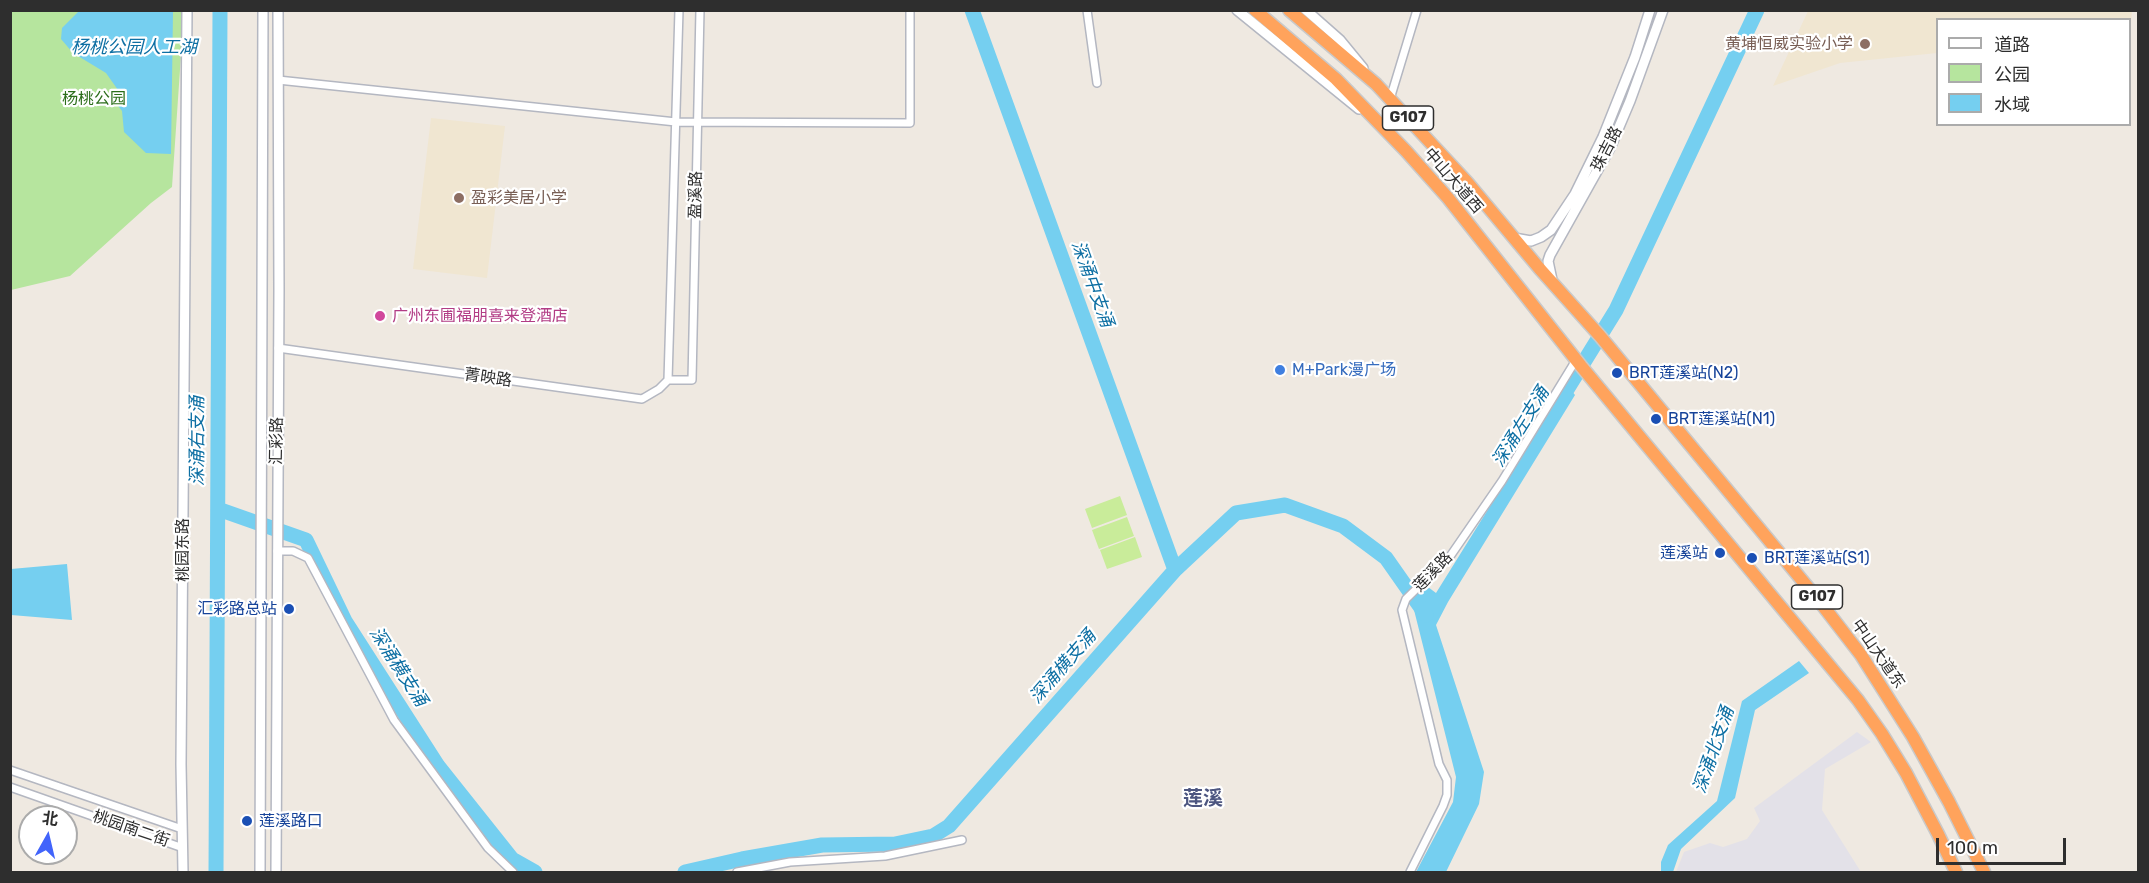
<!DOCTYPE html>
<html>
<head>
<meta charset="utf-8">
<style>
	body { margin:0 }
	#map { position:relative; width:2149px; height:883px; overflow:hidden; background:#efe9e1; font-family:Rubik,"Noto Sans SC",sans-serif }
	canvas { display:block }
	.frame { position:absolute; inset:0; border:12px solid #2e2e2e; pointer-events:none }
	.legend { position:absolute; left:1936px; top:18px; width:195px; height:108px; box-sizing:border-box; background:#fff; border:2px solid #ababab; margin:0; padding:8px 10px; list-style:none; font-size:18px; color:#2e2e2e }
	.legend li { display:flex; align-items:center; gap:12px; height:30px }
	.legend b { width:30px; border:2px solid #ababab }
	.north { position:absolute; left:18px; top:805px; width:60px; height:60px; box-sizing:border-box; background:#fff; border:2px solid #ababab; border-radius:50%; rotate:8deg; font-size:16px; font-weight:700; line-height:24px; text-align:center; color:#2e2e2e }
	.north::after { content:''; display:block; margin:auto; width:21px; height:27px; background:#4264fb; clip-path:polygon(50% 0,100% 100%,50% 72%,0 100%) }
	.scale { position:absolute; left:1936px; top:838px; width:130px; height:27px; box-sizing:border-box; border:3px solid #2e2e2e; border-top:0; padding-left:8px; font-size:18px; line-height:21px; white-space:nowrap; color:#2e2e2e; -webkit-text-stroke:4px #fff; paint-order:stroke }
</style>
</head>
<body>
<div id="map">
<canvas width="2149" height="883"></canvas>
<div class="frame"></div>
<ul class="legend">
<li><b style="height:8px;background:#fff"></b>道路</li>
<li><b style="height:16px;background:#b6e59e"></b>公园</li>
<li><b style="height:16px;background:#75cff0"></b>水域</li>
</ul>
<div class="north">北</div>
<div class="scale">100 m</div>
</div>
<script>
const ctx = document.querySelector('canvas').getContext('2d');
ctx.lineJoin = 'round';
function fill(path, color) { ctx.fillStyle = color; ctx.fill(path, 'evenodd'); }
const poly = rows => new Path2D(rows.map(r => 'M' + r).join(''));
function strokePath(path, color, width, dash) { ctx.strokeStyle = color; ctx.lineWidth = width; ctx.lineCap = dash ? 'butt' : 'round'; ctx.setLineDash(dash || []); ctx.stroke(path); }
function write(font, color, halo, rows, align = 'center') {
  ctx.font = font + ' Rubik,"Noto Sans SC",sans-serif'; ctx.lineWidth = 4.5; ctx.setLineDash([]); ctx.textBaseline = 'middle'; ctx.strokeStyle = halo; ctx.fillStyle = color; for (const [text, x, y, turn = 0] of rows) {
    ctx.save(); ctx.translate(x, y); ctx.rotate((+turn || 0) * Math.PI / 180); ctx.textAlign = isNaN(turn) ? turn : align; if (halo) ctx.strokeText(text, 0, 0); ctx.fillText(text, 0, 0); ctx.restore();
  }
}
fill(poly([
	[1857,732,1871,742,1825,769,1822,810,1861,872,1676,872,1684,852,1710,843,1723,847,1747,839,1760,821,1754,808]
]), '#e3e1e8');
fill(poly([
	[1808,11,1808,10,2132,11,2130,35,2130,20,1938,20,1937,53,1840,63,1773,86],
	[431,118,505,126,487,278,413,269]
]), '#f0e6d1');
fill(poly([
	[10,11,184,11,172,187,151,203,70,276,11,290]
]), '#b6e59e');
fill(poly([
	[1120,496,1127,515,1092,528,1085,509],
	[1127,517,1134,536,1099,549,1092,530],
	[1135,537,1142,557,1107,569,1100,550]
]), '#c9ec9a');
fill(poly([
	[79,11,173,11,171,154,146,153,124,132,122,111,116,103,118,90,106,73,73,53,61,39,62,28],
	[1566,384,1575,395,1448,602,1436,625,1484,772,1479,804,1446,872,1416,872,1453,802,1456,777,1412,602,1428,587,1436,593],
	[67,564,72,620,11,615,11,569],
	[1799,661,1809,673,1755,710,1735,798,1681,849,1673,872,1661,872,1661,862,1668,845,1717,801,1742,701]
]), '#75cff0');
strokePath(poly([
	[972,10,1175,570],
	[1558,404,1616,310,1757,10],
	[218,509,306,540,345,621,438,766,512,859,535,872],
	[216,872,220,10],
	[685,872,742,859,822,845,895,844,933,836,949,826,1175,570,1236,513,1285,505,1343,526,1386,558,1426,615]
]), '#75cff0', 15);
const street = poly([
	[1087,10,1097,83],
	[278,80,676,122,910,123,910,10],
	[1390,99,1417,10],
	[278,348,642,399,659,389,668,380,692,380,700,10],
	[668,380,679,10],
	[277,551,293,551,308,558,394,720,488,848,513,872],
	[10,770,182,829],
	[10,787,183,848],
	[737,872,790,862,885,856,962,840],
	[1410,872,1443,806,1447,795,1447,780,1439,764,1402,610,1406,599,1451,555,1502,481,1576,360]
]);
const secondary = poly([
	[1237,10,1359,109],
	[1306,10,1340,40,1363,68],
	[1514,238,1531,241,1541,237,1551,230,1575,194,1603,137,1635,57,1650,10],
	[1552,280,1548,261,1550,255,1611,146,1630,101,1663,10],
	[183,872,181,764,187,10],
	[260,872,263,10],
	[276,872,279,290,278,10]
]);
const highway = poly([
	[1255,10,1336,79,1406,151,1448,198,1581,366,1858,700,1882,734,1906,773,1938,834,1956,872],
	[1289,10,1376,84,1467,182,1539,268,1600,336,1820,602,1861,655,1913,737,1949,802,1984,872]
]);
strokePath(street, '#b4b7c1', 10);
strokePath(secondary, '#b4b7c1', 12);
strokePath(highway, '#c9c9c9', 15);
strokePath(street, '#fff', 7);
strokePath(secondary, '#fff', 9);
strokePath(highway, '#ffa35c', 12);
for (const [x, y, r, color] of [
	[1865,44,6,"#8d6e63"],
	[459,198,6,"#8d6e63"],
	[380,316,6,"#d1479c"],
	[1280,370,6,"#3f7fe0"],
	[1617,373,6,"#1a4fb4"],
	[1656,419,6,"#1a4fb4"],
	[1720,553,6,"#1a4fb4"],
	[1752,558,6,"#1a4fb4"],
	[289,609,6,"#1a4fb4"],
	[247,821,6,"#1a4fb4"]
]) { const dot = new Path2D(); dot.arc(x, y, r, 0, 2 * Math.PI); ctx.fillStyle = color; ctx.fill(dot); strokePath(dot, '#fff', 2); }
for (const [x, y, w] of [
	[1408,118,51],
	[1817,597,51]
]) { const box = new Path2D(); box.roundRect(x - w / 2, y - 12, w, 24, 4.5); ctx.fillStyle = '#fff'; ctx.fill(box); strokePath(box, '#2e2e2e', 1.5); }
write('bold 15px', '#2e2e2e', null, [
	["G107",1408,118],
	["G107",1817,597]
]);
write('16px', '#785e54', '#fff', [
	["黄埔恒威实验小学",1853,44],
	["盈彩美居小学",471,198,"left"]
], 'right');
write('16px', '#2c6e1b', '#fff', [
	["杨桃公园",94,99]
]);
write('16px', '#2e2e2e', '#fff', [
	["珠吉路",1607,149,-63],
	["中山大道西",1453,181,49],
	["盈溪路",696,195,-89],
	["菁映路",488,378,8],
	["汇彩路",277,441,-89],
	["桃园东路",183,550,-90],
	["莲溪路",1433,572,-46],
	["中山大道东",1878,654,55],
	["桃园南二街",131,829,19]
]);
write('16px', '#b23c85', '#fff', [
	["广州东圃福朋喜来登酒店",392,316]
], 'left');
write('16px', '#366cbe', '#fff', [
	["M+Park漫广场",1292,370]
], 'left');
write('16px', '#164399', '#fff', [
	["BRT莲溪站(N2)",1629,373],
	["BRT莲溪站(N1)",1668,419],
	["莲溪站",1708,553,"right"],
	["BRT莲溪站(S1)",1764,558],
	["汇彩路总站",277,609,"right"],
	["莲溪路口",259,821]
], 'left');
write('italic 18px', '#0d6fa3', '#fff', [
	["杨桃公园人工湖",134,48],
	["深涌中支涌",1092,284,70],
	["深涌左支涌",1521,427,-58],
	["深涌右支涌",198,441,-90],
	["深涌横支涌",398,667,57],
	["深涌横支涌",1063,667,-49],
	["深涌北支涌",1714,750,-71]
]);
write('bold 20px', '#4d5680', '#fff', [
	["莲溪",1203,799]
]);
</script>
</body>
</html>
